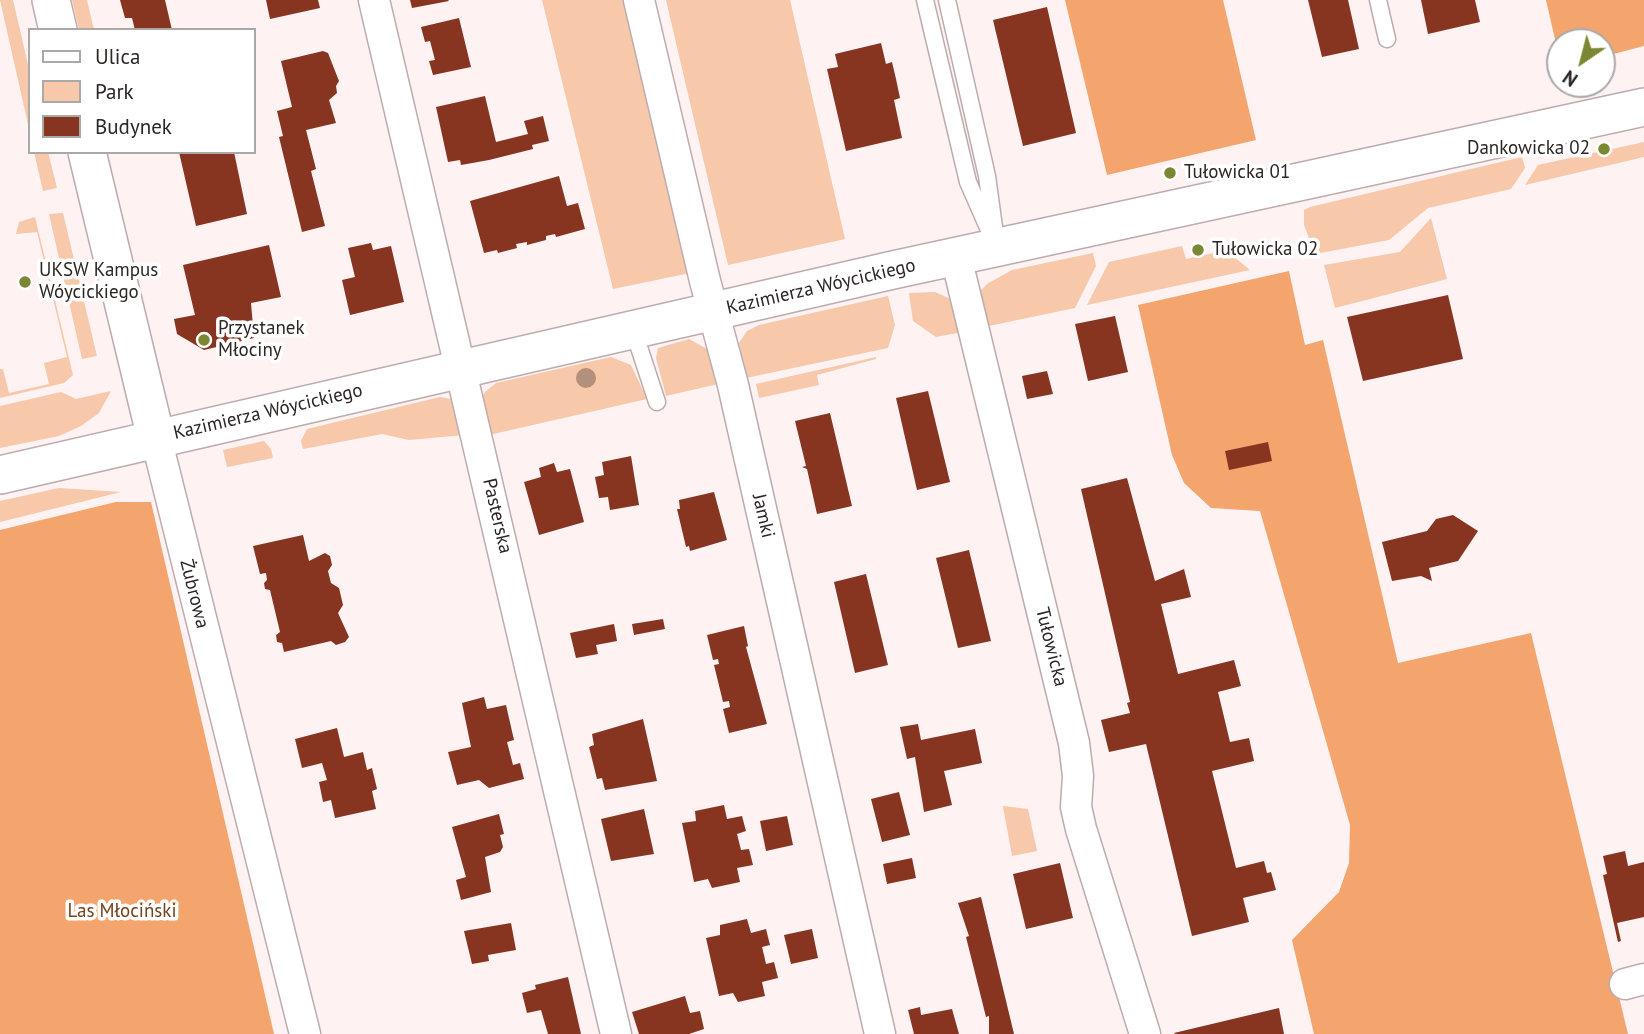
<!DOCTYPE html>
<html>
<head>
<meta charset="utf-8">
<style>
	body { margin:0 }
	#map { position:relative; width:1644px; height:1034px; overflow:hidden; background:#fef2f3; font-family:"PT Sans",sans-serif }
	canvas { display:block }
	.legend { position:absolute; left:28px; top:28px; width:228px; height:126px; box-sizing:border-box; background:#fff; border:2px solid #aba8a8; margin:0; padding:9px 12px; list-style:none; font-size:21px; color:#2c2525 }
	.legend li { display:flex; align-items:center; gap:14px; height:35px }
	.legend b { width:35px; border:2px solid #aba8a8 }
	.north { position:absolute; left:1546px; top:28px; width:70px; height:70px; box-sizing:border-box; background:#fff; border:2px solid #aba8a8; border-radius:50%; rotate:215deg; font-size:19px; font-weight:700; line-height:28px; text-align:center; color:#2c2525 }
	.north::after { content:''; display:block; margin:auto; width:24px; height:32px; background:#7c8734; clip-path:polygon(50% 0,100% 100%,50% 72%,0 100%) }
</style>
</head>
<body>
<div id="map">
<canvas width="1644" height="1034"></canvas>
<ul class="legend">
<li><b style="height:9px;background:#fff"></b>Ulica</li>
<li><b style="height:19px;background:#f7c8aa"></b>Park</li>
<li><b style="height:19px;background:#873421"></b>Budynek</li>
</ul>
<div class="north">N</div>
</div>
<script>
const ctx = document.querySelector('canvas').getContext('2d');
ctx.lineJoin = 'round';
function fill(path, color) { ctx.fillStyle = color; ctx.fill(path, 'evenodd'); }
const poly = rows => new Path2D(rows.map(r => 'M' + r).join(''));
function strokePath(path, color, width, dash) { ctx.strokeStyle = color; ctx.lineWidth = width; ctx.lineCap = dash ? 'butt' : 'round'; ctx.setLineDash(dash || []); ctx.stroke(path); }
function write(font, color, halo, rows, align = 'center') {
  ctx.font = font + ' "PT Sans",sans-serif'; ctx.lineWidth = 7; ctx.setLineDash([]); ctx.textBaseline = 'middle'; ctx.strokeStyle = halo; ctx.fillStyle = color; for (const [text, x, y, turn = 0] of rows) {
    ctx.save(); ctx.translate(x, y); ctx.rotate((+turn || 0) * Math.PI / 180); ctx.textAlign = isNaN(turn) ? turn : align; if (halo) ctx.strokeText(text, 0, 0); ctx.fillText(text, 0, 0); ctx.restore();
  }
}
fill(poly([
	[0,0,13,0,30,73,30,133],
	[72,0,87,0,94,30,79,30],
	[542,0,625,0,690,273,613,289],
	[666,0,790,0,845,239,728,265],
	[1644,142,1644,157,1525,185,1538,165],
	[34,152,48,152,57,188,43,191],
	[1522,157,1525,168,1511,189,1428,208,1389,240,1315,254,1304,225,1304,210,1310,207],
	[63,213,97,356,82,359,49,214],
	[35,217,73,375,64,383,0,398,0,369,3,369,9,393,49,384,44,363,67,357,37,232,16,234,19,222],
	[1431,218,1447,279,1335,308,1324,265,1400,252],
	[1212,239,1250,270,1087,305,1109,262,1182,246,1186,259,1214,253],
	[1093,253,1096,266,1075,308,984,327,978,293,987,284,1012,270],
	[935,292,953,300,963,332,936,337,913,321,909,293],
	[888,296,895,325,888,348,746,378,739,343,747,331,759,325],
	[689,339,709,350,718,384,666,396,656,358,658,348],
	[611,357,631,365,647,399,489,435,482,401,484,393,496,383],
	[876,357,876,359,817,375,819,385,759,398,756,384],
	[111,391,99,413,81,426,59,436,0,448,0,406,61,392,76,399],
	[440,397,451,399,459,407,464,435,409,440,382,434,303,449,301,441,307,429],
	[264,441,271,449,273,458,227,467,223,450],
	[59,488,121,492,0,522,0,501],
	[1003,806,1028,809,1037,851,1012,856]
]), '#f7c8aa');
fill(poly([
	[1065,0,1223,0,1256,140,1107,175],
	[1546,0,1644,0,1644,46,1602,57,1602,42,1560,42,1560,61],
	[1289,271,1305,345,1323,340,1398,663,1531,633,1628,1034,1314,1034,1292,940,1339,892,1349,863,1350,825,1260,511,1211,508,1184,483,1172,455,1138,305],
	[116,502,151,502,274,1034,0,1034,0,530]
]), '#f4a56e');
fill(poly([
	[120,0,165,0,172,30,135,30,132,18,125,18],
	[266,0,318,0,320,8,270,19],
	[410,0,448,0,449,1,412,8],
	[1308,0,1348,0,1359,49,1322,57],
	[1421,0,1475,0,1480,22,1428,34],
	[1047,7,1076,133,1023,146,993,20],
	[459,18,471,67,433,75,429,61,435,60,430,41,425,42,421,27],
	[881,43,886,64,892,62,896,79,900,98,894,100,902,138,846,151,827,69,838,67,835,54],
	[323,51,328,53,339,81,336,86,337,93,329,100,336,123,306,130,316,169,311,171,325,226,302,232,279,137,283,136,277,111,292,107,281,61],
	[485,96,496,142,528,134,524,121,543,116,549,141,532,145,533,149,489,160,461,165,460,160,448,162,436,107],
	[179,152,234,152,247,214,196,226],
	[559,176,567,206,578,203,585,229,556,237,555,234,546,236,546,240,527,245,527,242,516,244,517,248,498,253,497,250,484,253,470,201],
	[371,243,373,250,391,246,404,302,350,315,342,280,355,277,348,248],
	[269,245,281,297,251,303,254,338,204,350,177,334,174,319,195,315,183,265],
	[1448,295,1463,359,1363,381,1347,317],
	[1115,316,1128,372,1088,381,1075,324],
	[1047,371,1053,394,1027,399,1022,376],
	[928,391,950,482,917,490,896,398],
	[830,413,852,506,817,514,807,469,802,467,806,466,795,421],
	[1268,442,1272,461,1229,470,1225,451],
	[631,456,639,505,610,510,608,497,599,498,595,477,604,475,602,462],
	[554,463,557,472,570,469,584,522,539,535,524,482,541,477,539,468],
	[1127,478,1155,581,1184,569,1191,597,1161,604,1178,674,1234,660,1241,686,1218,692,1230,742,1249,738,1254,761,1212,771,1236,868,1264,861,1267,873,1271,872,1276,890,1243,898,1249,922,1192,936,1146,744,1109,752,1101,720,1130,713,1127,703,1130,702,1081,489],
	[714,492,727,540,690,551,689,546,686,547,677,509,680,509,679,500],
	[1453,515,1478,531,1458,561,1429,568,1432,581,1421,576,1392,581,1382,542,1427,531,1436,519],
	[303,535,309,561,325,553,330,556,332,565,328,571,331,583,339,588,343,605,338,613,349,637,345,642,336,645,331,641,284,652,282,643,277,642,276,635,280,632,270,590,265,589,264,583,267,580,266,573,260,574,253,546],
	[969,550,991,641,958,648,936,558],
	[866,574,888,665,855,673,834,582],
	[663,619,665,629,634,635,632,624],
	[614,624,617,641,596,645,598,654,576,658,570,633],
	[744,626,748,646,746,647,767,724,729,733,723,709,730,707,729,701,723,702,714,665,719,664,718,659,713,660,707,635],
	[484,697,487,709,506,705,514,740,507,742,513,765,520,763,524,779,489,788,479,780,457,785,448,752,471,747,462,703],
	[643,719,657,781,605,790,602,778,597,779,589,747,594,745,592,734],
	[918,724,921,740,975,729,982,763,944,771,952,805,924,812,915,757,907,759,900,727],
	[337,728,344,757,363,752,367,770,372,768,377,789,372,791,376,809,335,818,331,800,323,802,319,782,327,780,322,763,302,768,295,739],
	[899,792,910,835,882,842,871,799],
	[724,805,727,819,742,816,746,831,737,834,741,850,749,849,753,865,737,868,740,882,712,888,708,879,694,882,682,823,696,821,695,811],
	[644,809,654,854,611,861,601,819],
	[499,814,504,834,500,835,503,847,500,852,485,857,491,892,461,900,456,880,466,877,452,827],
	[787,816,793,845,766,851,760,821],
	[1625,851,1628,866,1644,862,1644,917,1617,923,1621,941,1618,942,1603,875,1607,874,1603,856],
	[912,858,916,878,887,884,883,864],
	[1060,863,1073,918,1026,929,1013,874],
	[981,897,1000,976,1014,1034,989,1034,989,1016,986,1017,966,937,969,936,958,903],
	[747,919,751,933,766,929,770,945,762,947,764,955,766,964,774,962,778,978,762,982,765,996,738,1002,733,993,719,996,706,938,720,935,720,925],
	[511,923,516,950,488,955,489,961,472,964,464,931],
	[812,929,818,958,791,964,784,935],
	[568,977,581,1034,548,1034,541,1010,527,1013,522,993,536,989,535,985],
	[685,996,690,1013,700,1011,704,1029,689,1034,639,1034,632,1012],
	[920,1007,921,1015,952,1009,959,1034,914,1034,908,1010],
	[1279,1008,1284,1034,1175,1034,1174,1033]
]), '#873421');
const service = poly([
	[925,0,968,182,997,248],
	[947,0,987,176,994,227],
	[1378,0,1387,39],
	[633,329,657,402]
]);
const minor = poly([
	[374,0,616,1034],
	[639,0,705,281,733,385,880,1034],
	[956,257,1074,743,1078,776,1076,807,1081,829,1145,1034],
	[156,438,305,1034],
	[1625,984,1644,979]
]);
const tertiary = poly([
	[51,0,58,30],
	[87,152,156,438],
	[0,475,893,270,1644,107]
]);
strokePath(service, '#bdacad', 19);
strokePath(minor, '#bdacad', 33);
strokePath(tertiary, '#bdacad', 40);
strokePath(service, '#fff', 16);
strokePath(minor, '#fff', 30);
strokePath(tertiary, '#fff', 37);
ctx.fillStyle = '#b2907b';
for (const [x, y] of [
	[586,378]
]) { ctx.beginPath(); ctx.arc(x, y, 10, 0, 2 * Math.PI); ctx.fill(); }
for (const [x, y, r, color] of [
	[1604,149,7,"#7c8734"],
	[1170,173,7,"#7c8734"],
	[1198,250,7,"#7c8734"],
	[25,282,7,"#7c8734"],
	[204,340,7,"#7c8734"]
]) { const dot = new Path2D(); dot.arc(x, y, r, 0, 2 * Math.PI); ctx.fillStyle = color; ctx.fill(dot); strokePath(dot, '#fff', 2.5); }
write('19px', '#2c2525', '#fff', [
	["Dankowicka 02",1590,149,"right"],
	["Tułowicka 01",1184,173],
	["Tułowicka 02",1212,250],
	["UKSW Kampus",39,271],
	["Wóycickiego",39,293],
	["Przystanek",218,329],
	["Młociny",218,351]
], 'left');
write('19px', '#2c2525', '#fff', [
	["Kazimierza Wóycickiego",821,287,-13],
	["Kazimierza Wóycickiego",268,412,-13],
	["Pasterska",497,516,77],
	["Jamki",763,516,77],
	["Żubrowa",194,594,76],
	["Tułowicka",1051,647,76]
]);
write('19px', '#744019', '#fff', [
	["Las Młociński",122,912]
]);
</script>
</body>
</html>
